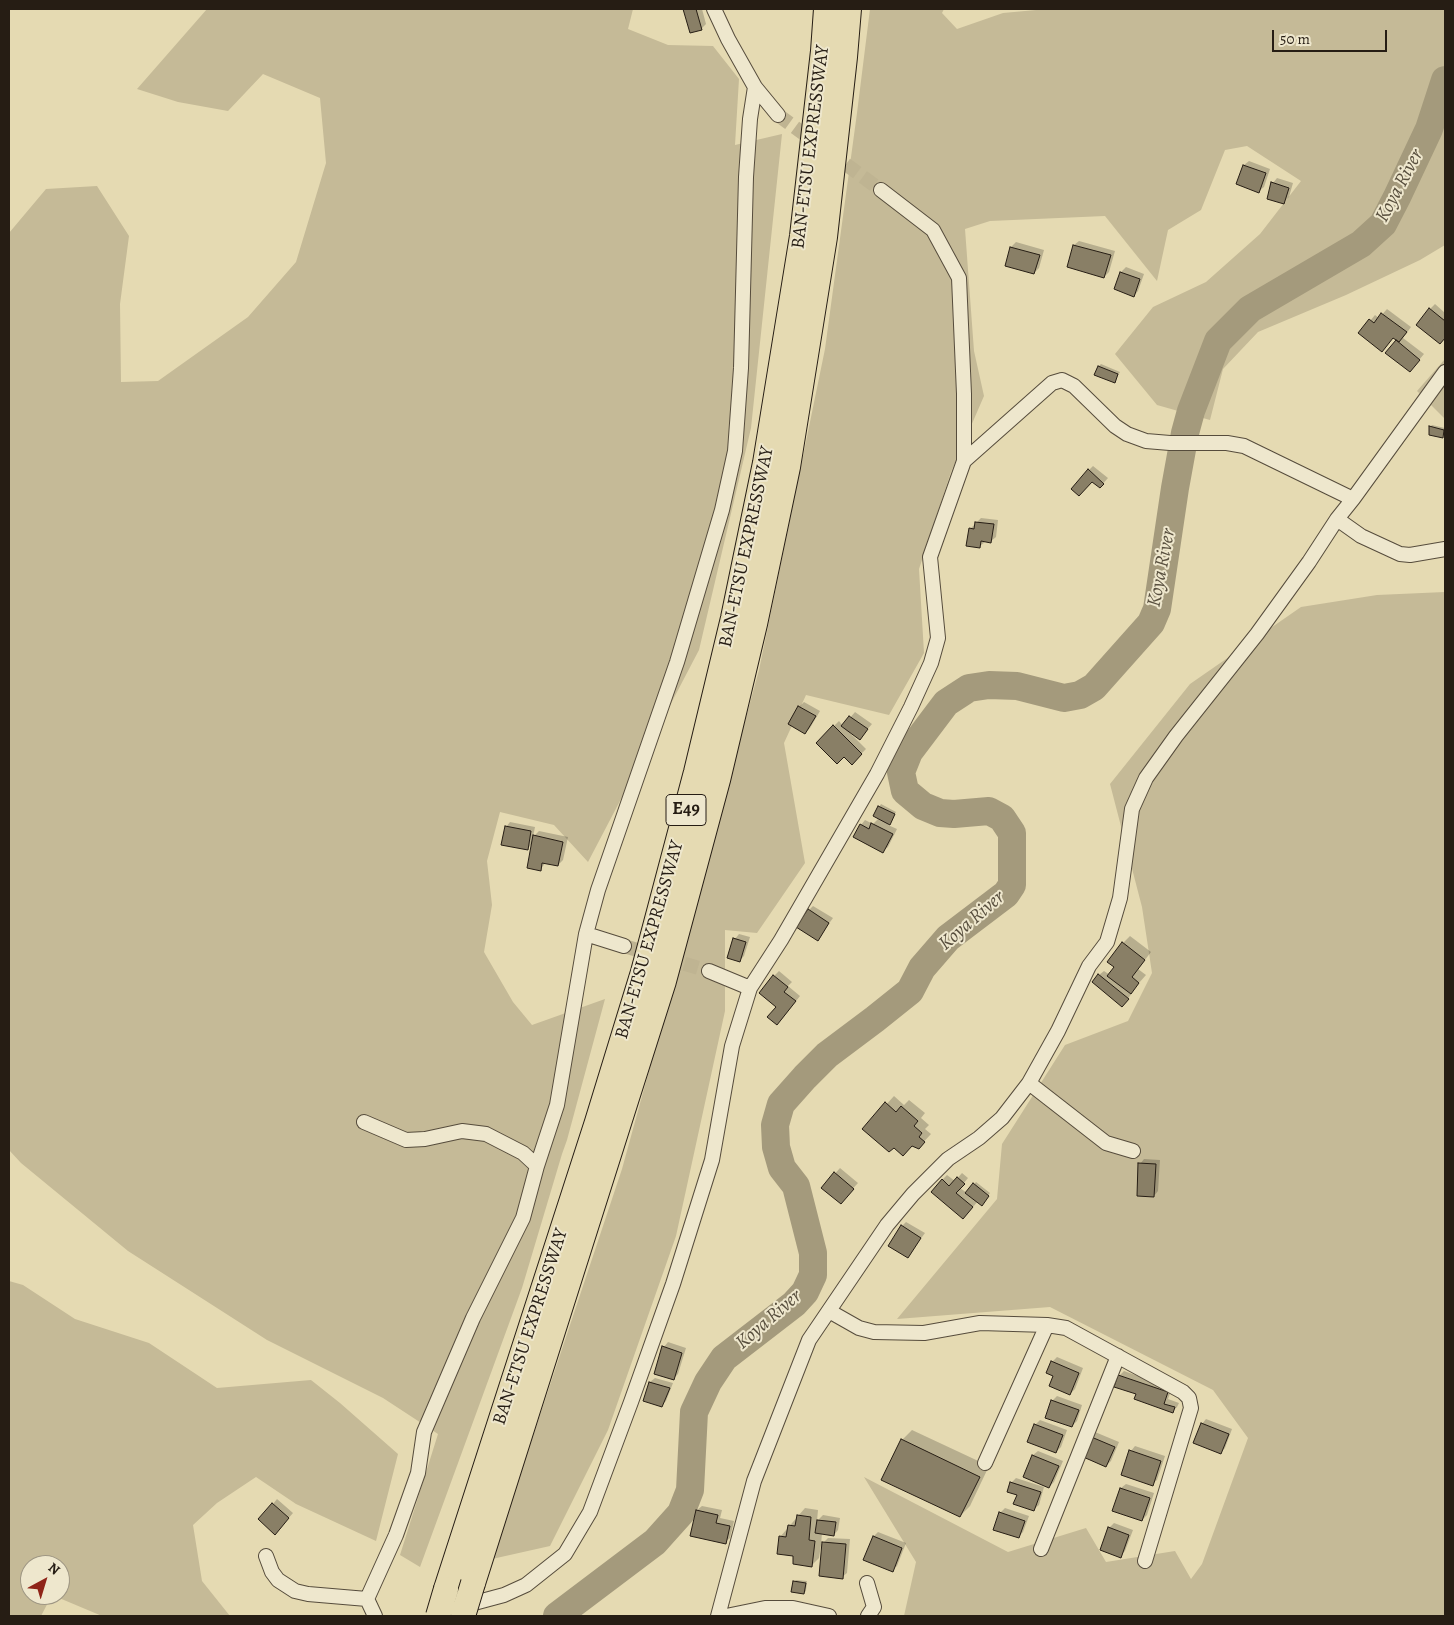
<!DOCTYPE html>
<html>
<head>
<meta charset="utf-8">
<style>
	body { margin:0 }
	#map { position:relative; width:1454px; height:1625px; overflow:hidden; background:#e5dab2; font-family:Alegreya,serif }
	canvas { display:block }
	.frame { position:absolute; inset:0; border:10px solid #261d14; pointer-events:none }
	.north { position:absolute; left:20px; top:1555px; width:50px; height:50px; box-sizing:border-box; background:#eee7cd; border:1px solid #9e9683; border-radius:50%; rotate:39deg; font-size:14px; font-weight:700; line-height:20px; text-align:center; color:#261d14 }
	.north::after { content:''; display:block; margin:auto; width:18px; height:22px; background:#8f2418; clip-path:polygon(50% 0,100% 100%,50% 72%,0 100%) }
	.scale { position:absolute; left:1272px; top:30px; width:115px; height:22px; box-sizing:border-box; border:2px solid #261d14; border-top:0; padding-left:6px; font-size:15px; line-height:18px; white-space:nowrap; color:#261d14; -webkit-text-stroke:4px #eee7cd; paint-order:stroke }
</style>
</head>
<body>
<div id="map">
<canvas width="1454" height="1625"></canvas>
<div class="frame"></div>
<div class="north">N</div>
<div class="scale">50 m</div>
</div>
<script>
const ctx = document.querySelector('canvas').getContext('2d');
ctx.lineJoin = 'round';
function fill(path, color) { ctx.fillStyle = color; ctx.fill(path, 'evenodd'); }
const poly = rows => new Path2D(rows.map(r => 'M' + r).join(''));
function strokePath(path, color, width, dash) { ctx.strokeStyle = color; ctx.lineWidth = width; ctx.lineCap = dash ? 'butt' : 'round'; ctx.setLineDash(dash || []); ctx.stroke(path); }
function write(font, color, halo, rows, align = 'center') {
  ctx.font = font + ' Alegreya,serif'; ctx.lineWidth = 4; ctx.setLineDash([]); ctx.textBaseline = 'middle'; ctx.strokeStyle = halo; ctx.fillStyle = color; for (const [text, x, y, turn = 0] of rows) {
    ctx.save(); ctx.translate(x, y); ctx.rotate((+turn || 0) * Math.PI / 180); ctx.textAlign = isNaN(turn) ? turn : align; if (halo) ctx.strokeText(text, 0, 0); ctx.fillText(text, 0, 0); ctx.restore();
  }
}
fill(poly([
	[207,9,633,9,628,29,668,45,713,46,739,79,735,145,782,134,751,428,699,650,588,862,554,825,500,812,487,861,492,905,484,952,513,1002,532,1025,605,999,567,1140,562,1154,522,1288,420,1567,400,1555,438,1434,383,1398,267,1340,128,1251,21,1163,9,1150,9,233,46,189,97,186,129,236,120,304,121,382,158,381,248,317,296,262,326,163,320,98,263,74,228,111,178,102,137,89],
	[870,9,944,9,942,13,957,29,1003,13,1047,9,1445,9,1445,245,1420,260,1346,295,1258,332,1223,369,1210,420,1157,405,1115,354,1153,307,1206,282,1260,234,1301,181,1247,146,1225,150,1201,210,1168,230,1157,281,1105,216,990,221,965,229,974,351,984,396,951,472,919,569,924,653,889,715,806,695,784,743,805,863,757,933,725,930,725,1011,676,1236,608,1430,550,1546,492,1559,622,1169,759,670,825,349,857,113],
	[1445,359,1445,419,1417,391],
	[1445,592,1445,1616,904,1616,916,1562,864,1477,1008,1552,1086,1528,1106,1562,1175,1551,1191,1579,1202,1564,1248,1438,1213,1390,1050,1307,897,1319,997,1199,1002,1144,1065,1045,1128,1021,1152,973,1142,907,1110,784,1190,684,1301,607,1377,595],
	[9,1281,23,1285,75,1319,149,1343,217,1388,311,1380,340,1403,398,1454,376,1541,296,1504,256,1477,217,1503,193,1525,202,1581,230,1616,102,1616,52,1595,41,1616,9,1616],
	[30,1565,60,1565,60,1595,30,1595]
]), '#c5ba97');
fill(poly([
	[684,9,702,9,706,24,701,29,691,32],
	[1249,161,1270,169,1264,187,1259,191,1244,165],
	[1277,178,1293,183,1289,197,1284,202,1273,183],
	[1079,241,1115,251,1109,272,1104,277,1068,266,1074,245],
	[1016,242,1044,250,1039,268,1034,273,1006,265,1011,247],
	[1126,267,1144,274,1138,291,1134,296,1115,288,1121,272],
	[1435,304,1445,313,1445,337,1440,343,1430,309],
	[1387,309,1411,327,1403,338,1424,354,1414,366,1387,353,1398,340,1394,337,1360,333,1375,315,1379,318],
	[1101,364,1120,372,1114,382,1099,366],
	[1432,425,1445,428,1444,434,1442,436,1430,427],
	[1093,466,1108,478,1100,487,1089,470],
	[981,518,998,520,996,537,991,541,985,542,980,546,970,529],
	[804,702,820,711,810,728,805,733,790,723,799,707],
	[855,712,872,724,860,738,849,732,866,749,852,763,844,756,817,743,839,721,843,726],
	[881,804,896,812,888,825,897,829,888,847,883,851,861,825,865,820,873,824,879,818,874,816],
	[510,822,535,827,533,837,539,831,568,837,563,860,558,865,546,862,540,870,533,843,527,849,506,827],
	[813,906,833,918,817,940,809,910],
	[739,934,750,937,744,956,739,961,735,939],
	[1130,936,1151,952,1138,969,1146,975,1131,992,1132,993,1127,1000,1099,975,1104,971,1110,975,1116,967,1123,943],
	[779,971,792,982,788,986,800,996,782,1019,777,1007,774,976],
	[894,1096,904,1105,909,1100,925,1113,921,1118,929,1125,925,1129,931,1134,919,1147,912,1145,894,1146,864,1129],
	[1144,1159,1160,1160,1158,1191,1154,1196,1140,1164],
	[840,1168,858,1183,845,1197,823,1187],
	[962,1173,968,1178,960,1188,967,1193,976,1182,990,1193,984,1202,978,1201,968,1213,942,1180,947,1175,955,1181],
	[906,1222,925,1233,908,1256,902,1226],
	[668,1342,686,1348,678,1374,673,1379,664,1347],
	[1057,1357,1083,1368,1075,1389,1070,1394,1055,1376,1052,1362],
	[1124,1371,1172,1388,1168,1399,1179,1403,1177,1407,1173,1411,1137,1393,1119,1376],
	[655,1378,673,1383,666,1401,661,1406,650,1382],
	[1057,1396,1082,1405,1077,1421,1072,1426,1052,1401],
	[1206,1419,1232,1429,1225,1448,1220,1453,1202,1424],
	[1040,1420,1067,1430,1061,1447,1056,1452,1029,1441,1035,1425],
	[912,1430,989,1466,970,1506,960,1516,902,1440],
	[1095,1432,1119,1442,1111,1461,1106,1466,1090,1437],
	[1135,1446,1165,1456,1157,1480,1152,1484,1131,1451],
	[1038,1451,1063,1461,1054,1482,1049,1487,1024,1476,1033,1455],
	[1016,1478,1044,1487,1039,1505,1034,1509,1018,1494,1011,1483],
	[1126,1484,1154,1493,1147,1515,1142,1520,1121,1488],
	[277,1499,293,1513,280,1528,273,1504],
	[702,1506,722,1510,720,1518,734,1521,730,1538,725,1542,697,1510],
	[805,1508,818,1510,817,1521,823,1515,840,1518,838,1530,834,1535,822,1533,821,1545,828,1538,850,1539,847,1573,842,1577,823,1545,821,1545,819,1558,812,1565,795,1555,780,1537],
	[1005,1508,1029,1516,1023,1532,1018,1537,1000,1513],
	[1114,1523,1133,1530,1125,1551,1120,1556,1109,1528],
	[878,1532,906,1543,897,1566,892,1570,874,1536],
	[796,1580,807,1581,806,1591,804,1593,794,1582]
]), '#0003');
strokePath(poly([
	[557,1616,655,1542,681,1513,690,1490,694,1412,708,1382,724,1358,794,1304,805,1292,813,1275,813,1253,796,1186,782,1168,776,1147,775,1125,781,1104,805,1077,827,1055,875,1019,910,991,922,968,948,938,1006,894,1012,885,1012,833,1002,818,989,811,954,814,940,813,923,806,905,791,901,772,909,752,946,703,969,688,989,685,1017,686,1064,698,1080,695,1094,687,1151,623,1157,609,1175,488,1185,433,1191,411,1218,341,1250,309,1361,244,1383,224,1397,197,1429,129,1445,80]
]), '#a49a7c', 28);
const building = poly([
	[683,9,696,9,702,30,690,33,683,9],
	[1243,165,1266,173,1259,193,1236,184,1243,165],
	[1271,182,1289,188,1284,204,1267,199,1271,182],
	[1073,245,1111,255,1104,278,1067,267,1073,245],
	[1010,247,1040,255,1034,274,1005,266,1010,247],
	[1120,272,1140,279,1134,297,1114,289,1120,272],
	[1429,308,1445,321,1445,338,1440,344,1416,325,1429,308],
	[1381,313,1407,332,1399,342,1393,338,1382,352,1358,333,1369,319,1374,323,1381,313],
	[1396,340,1420,360,1410,372,1385,353,1396,340],
	[1098,366,1118,374,1115,383,1094,375,1098,366],
	[1429,426,1444,430,1443,438,1429,435,1429,426],
	[1088,469,1104,484,1100,488,1092,482,1079,496,1071,489,1088,469],
	[975,522,994,524,991,543,981,541,980,548,966,546,969,528,974,529,975,522],
	[798,706,816,716,805,734,788,724,798,706],
	[849,716,868,729,860,740,841,726,849,716],
	[833,725,862,754,852,765,844,757,837,764,816,743,833,725],
	[878,806,895,814,890,825,873,816,878,806],
	[871,823,893,834,883,853,853,837,860,824,869,829,871,823],
	[505,826,531,831,528,850,501,845,505,826],
	[533,835,563,842,558,866,542,863,541,871,527,868,533,835],
	[808,909,829,923,818,941,796,927,808,909],
	[733,938,746,942,740,962,727,958,733,938],
	[1122,942,1145,960,1132,977,1139,983,1131,994,1107,976,1114,967,1107,962,1122,942],
	[1098,974,1129,999,1122,1007,1092,982,1098,974],
	[773,975,788,987,784,992,796,1001,777,1025,767,1017,776,1007,759,993,773,975],
	[885,1102,896,1112,901,1106,918,1121,914,1126,922,1133,919,1137,925,1142,919,1149,912,1146,903,1156,894,1148,889,1152,862,1129,885,1102],
	[1138,1163,1156,1164,1154,1197,1137,1196,1138,1163],
	[834,1172,854,1189,841,1204,821,1188,834,1172],
	[957,1177,965,1184,956,1193,973,1207,963,1219,931,1192,942,1179,949,1186,957,1177],
	[973,1183,989,1196,982,1206,965,1193,973,1183],
	[901,1225,921,1238,908,1258,888,1246,901,1225],
	[662,1346,682,1353,674,1380,654,1374,662,1346],
	[1051,1361,1079,1373,1070,1395,1049,1386,1053,1376,1046,1373,1051,1361],
	[1118,1375,1168,1392,1164,1404,1175,1407,1173,1413,1134,1399,1136,1394,1114,1387,1118,1375],
	[649,1382,670,1388,662,1407,643,1401,649,1382],
	[1051,1400,1079,1410,1072,1427,1045,1418,1051,1400],
	[1201,1423,1229,1434,1221,1454,1193,1443,1201,1423],
	[1034,1424,1063,1435,1056,1453,1027,1442,1034,1424],
	[1089,1436,1115,1447,1106,1467,1081,1456,1089,1436],
	[901,1439,980,1477,960,1517,881,1480,901,1439],
	[1129,1450,1161,1461,1153,1486,1121,1475,1129,1450],
	[1032,1455,1059,1466,1049,1488,1023,1477,1032,1455],
	[1010,1482,1041,1492,1034,1511,1013,1504,1017,1495,1007,1492,1010,1482],
	[1120,1488,1150,1498,1142,1521,1112,1511,1120,1488],
	[272,1503,289,1518,275,1535,258,1519,272,1503],
	[696,1510,718,1515,716,1523,730,1526,726,1544,690,1536,696,1510],
	[999,1512,1025,1521,1019,1538,993,1530,999,1512],
	[797,1515,811,1517,809,1540,815,1541,812,1567,793,1564,793,1556,777,1554,779,1536,786,1537,788,1525,795,1526,797,1515],
	[817,1520,836,1522,834,1536,815,1533,817,1520],
	[1108,1527,1129,1535,1121,1558,1100,1550,1108,1527],
	[873,1536,902,1548,893,1572,863,1560,873,1536],
	[822,1542,846,1544,843,1579,819,1576,822,1542],
	[793,1581,806,1583,804,1594,791,1592,793,1581]
]);
fill(building, '#897f66');
strokePath(building, '#261d14', 1);
strokePath(poly([
	[778,115,881,190],
	[624,946,709,971]
]), '#bfb492', 14, [14, 7]);
const minor = poly([
	[714,9,728,39,755,87,778,115],
	[964,461,1052,383,1062,380,1074,386,1115,426,1127,434,1146,441,1170,443,1227,443,1244,446,1353,499,1445,372],
	[1337,519,1361,536,1400,554,1410,555,1445,549],
	[586,934,598,890,677,662,722,510,735,451,741,368,746,177,750,119,755,87],
	[709,971,750,988],
	[1029,1083,1106,1143,1133,1151],
	[364,1122,406,1140,425,1139,462,1131,486,1134,523,1153,537,1166],
	[829,1311,859,1328,874,1332,924,1333,980,1323,1047,1325,1066,1328,1183,1392,1189,1398,1191,1408,1145,1561],
	[985,1463,1047,1325],
	[1041,1549,1118,1356],
	[266,1556,272,1572,278,1580,295,1591,308,1594,367,1599],
	[867,1583,874,1607,868,1616],
	[463,1606,504,1595,526,1585,565,1554,590,1512,631,1402,673,1284,712,1160,732,1046,750,988,781,940,877,774,911,707,931,663,938,638,930,557,964,461,964,394,959,278,933,230,881,190],
	[375,1616,367,1599,396,1535,418,1473,424,1432,473,1318,523,1218,537,1166,557,1105,586,934,624,946],
	[718,1616,754,1481,809,1340,887,1225,913,1194,948,1159,979,1138,1002,1118,1029,1083,1058,1031,1089,966,1107,942,1120,898,1132,809,1146,778,1176,736,1257,634,1309,562,1337,519,1353,499],
	[726,1616,765,1608,793,1608,829,1616]
]);
const motorway = poly([
	[473,1583,664,981,718,780,755,624,788,467,825,237,845,57,849,9],
	[446,1589,597,1122,643,972,696,772,733,618,765,463,802,236,823,51,826,9]
]);
strokePath(minor, '#564c3c', 16);
strokePath(motorway, '#261d14', 26);
strokePath(minor, '#eee7cd', 14);
strokePath(motorway, '#e5dab2', 24);
const motorwayBridge = poly([
	[438,1616,446,1589],
	[463,1616,473,1583]
]);
strokePath(motorwayBridge, '#261d14', 26, []);
strokePath(motorwayBridge, '#e5dab2', 24);
for (const [x, y, w] of [
	[686,810,40]
]) { const box = new Path2D(); box.roundRect(x - w / 2, y - 15.5, w, 31, 4); ctx.fillStyle = '#eee7cd'; ctx.fill(box); strokePath(box, '#261d14', 1); }
write('bold 18px', '#261d14', null, [
	["E49",686,810]
]);
write('19px', '#261d14', '#eee7cd', [
	["BAN-ETSU EXPRESSWAY",811,147,-83],
	["BAN-ETSU EXPRESSWAY",747,547,-78],
	["BAN-ETSU EXPRESSWAY",650,940,-74],
	["BAN-ETSU EXPRESSWAY",531,1327,-72]
]);
write('italic 20px', '#584f3e', '#eee7cd', [
	["Koya River",1400,186,-62],
	["Koya River",1162,568,-79],
	["Koya River",972,921,-41],
	["Koya River",769,1320,-41]
]);
</script>
</body>
</html>
